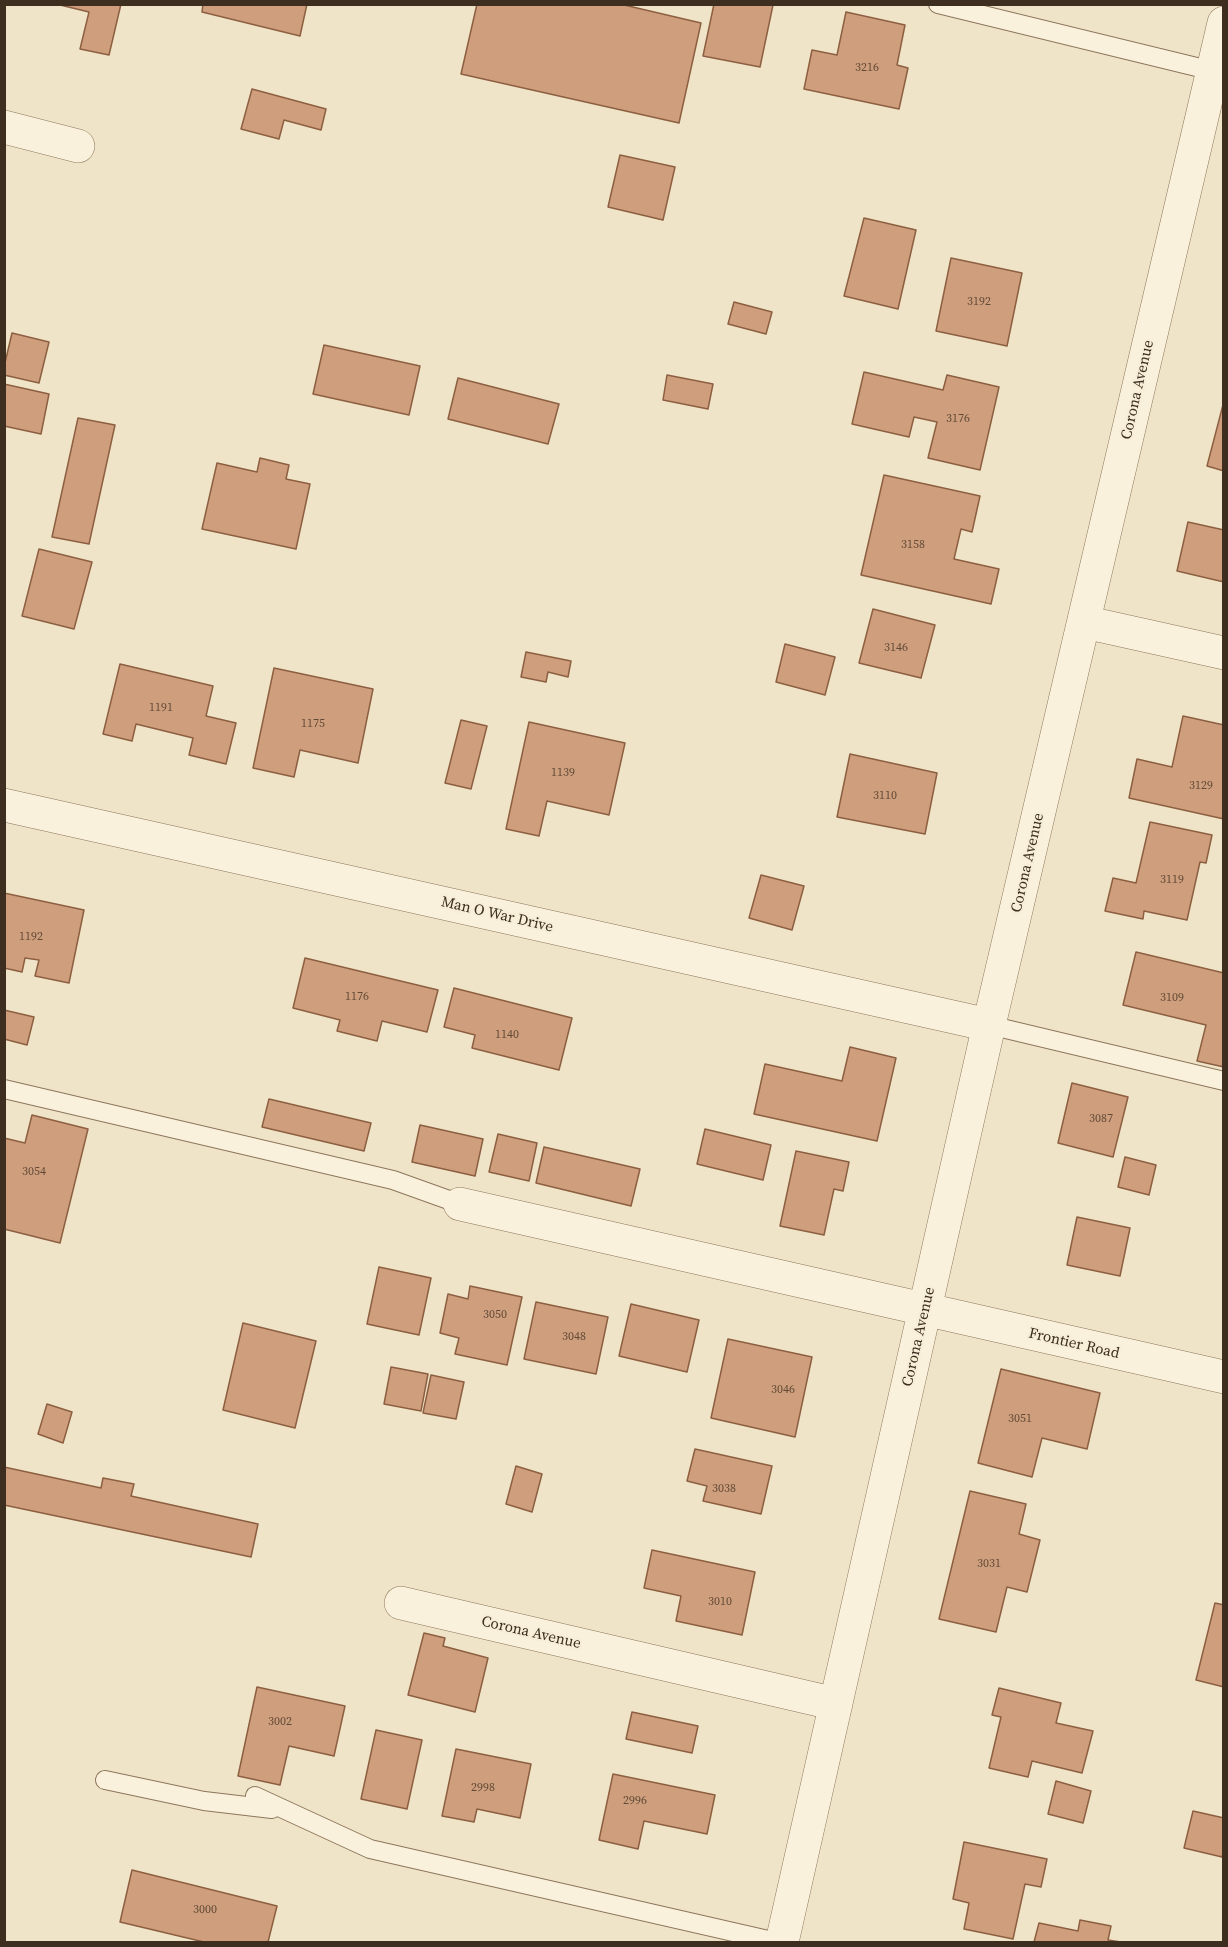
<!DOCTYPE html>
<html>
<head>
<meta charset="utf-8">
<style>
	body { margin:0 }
	#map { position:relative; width:1228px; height:1947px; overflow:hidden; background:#f0e4c8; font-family:"Source Serif 4",serif }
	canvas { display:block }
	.frame { position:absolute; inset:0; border:6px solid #3d2e20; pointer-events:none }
</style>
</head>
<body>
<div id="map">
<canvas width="1228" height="1947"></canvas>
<div class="frame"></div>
</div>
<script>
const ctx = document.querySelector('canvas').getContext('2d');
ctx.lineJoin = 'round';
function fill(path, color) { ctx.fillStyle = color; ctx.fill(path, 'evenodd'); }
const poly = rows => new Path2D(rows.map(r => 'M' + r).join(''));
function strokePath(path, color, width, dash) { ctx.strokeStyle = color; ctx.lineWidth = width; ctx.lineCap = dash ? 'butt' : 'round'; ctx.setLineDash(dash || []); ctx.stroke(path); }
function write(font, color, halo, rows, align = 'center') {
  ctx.font = font + ' "Source Serif 4",serif'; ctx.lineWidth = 4.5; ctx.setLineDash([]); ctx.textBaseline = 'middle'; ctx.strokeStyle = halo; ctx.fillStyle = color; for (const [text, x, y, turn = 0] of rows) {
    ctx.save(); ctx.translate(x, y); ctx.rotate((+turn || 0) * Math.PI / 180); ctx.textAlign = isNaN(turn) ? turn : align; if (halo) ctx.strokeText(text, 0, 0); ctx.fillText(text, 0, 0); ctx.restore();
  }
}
const building = poly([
	[56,4,121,4,109,55,80,49,89,12,56,4],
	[203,4,307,4,300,36,202,12,203,4],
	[477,4,620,4,701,23,679,123,461,74,477,4],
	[714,4,773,5,760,67,703,56,714,4],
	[846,12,905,25,897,65,908,68,899,109,804,89,812,50,837,55,846,12],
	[252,89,326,109,321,130,284,120,279,139,241,129,252,89],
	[620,155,675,167,663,220,608,207,620,155],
	[864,218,916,230,898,309,844,296,864,218],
	[951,258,1022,273,1007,346,936,331,951,258],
	[734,302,772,312,766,334,728,324,734,302],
	[12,333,49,342,39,383,4,375,4,367,12,333],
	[324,345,420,366,409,415,313,394,324,345],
	[864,372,943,390,947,375,999,387,980,470,928,458,937,422,914,417,909,437,852,424,864,372],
	[667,375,713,384,708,409,663,400,667,375],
	[458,378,559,404,548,444,448,419,458,378],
	[4,384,49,394,41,434,4,426,4,384],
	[1224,401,1224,471,1207,466,1224,401],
	[78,418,115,425,89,544,52,537,78,418],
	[260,458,289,465,286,479,310,484,296,549,202,529,217,463,257,472,260,458],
	[884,475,980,496,972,532,961,529,954,559,999,569,991,604,861,575,884,475],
	[1188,522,1224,530,1224,582,1177,571,1188,522],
	[39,549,92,562,74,629,22,616,39,549],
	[873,609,935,625,921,678,859,663,873,609],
	[785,644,835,657,825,695,776,682,785,644],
	[526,652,571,661,568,677,548,672,546,682,521,677,526,652],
	[120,664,213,686,206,716,236,723,226,764,189,755,193,738,136,724,132,741,103,734,120,664],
	[274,668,373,689,358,763,300,750,294,777,253,768,274,668],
	[1183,716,1224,725,1224,819,1129,798,1137,759,1172,767,1183,716],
	[461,720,487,726,471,789,445,783,461,720],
	[529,722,625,743,609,815,547,801,539,836,506,829,529,722],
	[850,754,937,773,925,834,837,817,850,754],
	[1150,822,1212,835,1206,863,1200,862,1187,920,1144,911,1143,919,1105,911,1113,878,1136,883,1150,822],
	[761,875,804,886,792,930,749,918,761,875],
	[4,893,84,910,69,983,35,976,39,960,25,958,22,972,4,968,4,893],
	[1136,952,1224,973,1224,1067,1197,1061,1206,1025,1123,1005,1136,952],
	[305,958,438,990,427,1032,382,1021,377,1041,337,1031,340,1020,293,1008,305,958],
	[454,988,572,1018,559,1070,472,1048,475,1035,444,1027,454,988],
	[4,1010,34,1017,27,1045,4,1039,4,1010],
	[850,1047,896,1058,877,1141,754,1114,765,1064,842,1081,850,1047],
	[1072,1083,1128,1097,1113,1157,1058,1143,1072,1083],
	[269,1099,371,1123,364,1151,262,1127,269,1099],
	[32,1115,88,1129,60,1243,4,1229,4,1138,25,1143,32,1115],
	[420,1125,483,1139,475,1176,412,1162,420,1125],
	[705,1129,771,1145,763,1180,697,1164,705,1129],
	[498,1134,537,1143,529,1181,489,1172,498,1134],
	[544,1147,640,1169,631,1206,536,1183,544,1147],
	[796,1151,849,1162,843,1191,834,1189,824,1235,780,1226,796,1151],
	[1125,1157,1156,1165,1149,1195,1118,1187,1125,1157],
	[1077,1217,1130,1228,1120,1276,1067,1265,1077,1217],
	[379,1267,431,1278,419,1335,367,1324,379,1267],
	[470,1286,522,1297,507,1365,455,1354,459,1338,440,1333,448,1294,468,1299,470,1286],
	[536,1302,608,1317,596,1374,524,1359,536,1302],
	[631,1304,699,1320,687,1372,619,1356,631,1304],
	[243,1323,316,1341,295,1428,223,1410,243,1323],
	[728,1339,812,1357,795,1437,711,1418,728,1339],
	[391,1367,428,1374,421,1411,384,1404,391,1367],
	[1001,1369,1100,1393,1087,1449,1042,1438,1032,1477,978,1463,1001,1369],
	[431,1375,464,1382,456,1419,423,1413,431,1375],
	[47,1404,72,1412,63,1443,38,1434,47,1404],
	[695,1449,772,1466,761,1514,703,1501,707,1486,687,1481,695,1449],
	[516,1466,542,1474,532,1512,506,1504,516,1466],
	[4,1467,101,1488,103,1478,134,1484,131,1496,258,1524,251,1557,4,1505,4,1467],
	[970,1491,1026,1504,1019,1534,1040,1540,1027,1592,1007,1587,996,1632,939,1619,970,1491],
	[652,1550,755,1572,742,1635,676,1621,681,1596,644,1588,652,1550],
	[1215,1603,1224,1605,1224,1687,1196,1680,1215,1603],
	[424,1633,445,1638,443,1646,488,1658,475,1712,408,1695,424,1633],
	[257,1687,345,1706,334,1756,289,1746,280,1785,238,1776,257,1687],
	[999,1688,1061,1703,1056,1723,1093,1731,1082,1773,1032,1761,1028,1777,989,1768,1001,1717,992,1715,999,1688],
	[632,1712,698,1726,692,1753,626,1739,632,1712],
	[376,1730,422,1740,407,1809,361,1799,376,1730],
	[456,1749,531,1764,520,1818,477,1809,474,1822,442,1816,456,1749],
	[613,1774,715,1795,707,1834,644,1821,638,1849,599,1840,613,1774],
	[1056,1781,1091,1791,1083,1823,1048,1814,1056,1781],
	[1193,1811,1224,1818,1224,1850,1222,1857,1184,1848,1193,1811],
	[964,1842,1047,1859,1041,1887,1025,1884,1013,1939,964,1929,969,1903,953,1899,964,1842],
	[132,1870,277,1906,268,1942,204,1942,120,1922,132,1870],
	[1080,1920,1111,1926,1108,1940,1121,1942,1034,1942,1039,1923,1078,1931,1080,1920]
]);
fill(building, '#cf9f7d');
strokePath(building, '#8d5f41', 1.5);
const lane = poly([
	[938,4,1213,71],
	[989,1025,1224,1081],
	[4,1089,393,1180,460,1204],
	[105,1780,204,1801,272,1809],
	[255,1796,370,1849,777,1942]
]);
const street = poly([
	[4,127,78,146],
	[1084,622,1224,653],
	[4,805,989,1025],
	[460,1204,1224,1377],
	[401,1603,836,1704],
	[782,1942,989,1025,1224,23]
]);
strokePath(lane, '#8d765c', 20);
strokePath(street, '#8d765c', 34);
strokePath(lane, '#faf1dc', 18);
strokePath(street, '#faf1dc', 33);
write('12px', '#624a37', null, [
	["3216",867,68],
	["3192",979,302],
	["3176",958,419],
	["3158",913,545],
	["3146",896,648],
	["1191",161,708],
	["1175",313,724],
	["1139",563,773],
	["3129",1201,786],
	["3110",885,796],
	["3119",1172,880],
	["1192",31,937],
	["1176",357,997],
	["3109",1172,998],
	["1140",507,1035],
	["3087",1101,1119],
	["3054",34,1172],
	["3050",495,1315],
	["3048",574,1337],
	["3046",783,1390],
	["3051",1020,1419],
	["3038",724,1489],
	["3031",989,1564],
	["3010",720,1602],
	["3002",280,1722],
	["2998",483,1788],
	["2996",635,1801],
	["3000",205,1910]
]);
write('15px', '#3d2e20', '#f7eed8', [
	["Corona Avenue",1138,390,-77],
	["Corona Avenue",1028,863,-77],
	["Man O War Drive",497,915,13],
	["Corona Avenue",919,1337,-77],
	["Frontier Road",1074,1344,13],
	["Corona Avenue",531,1633,13]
]);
</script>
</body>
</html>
